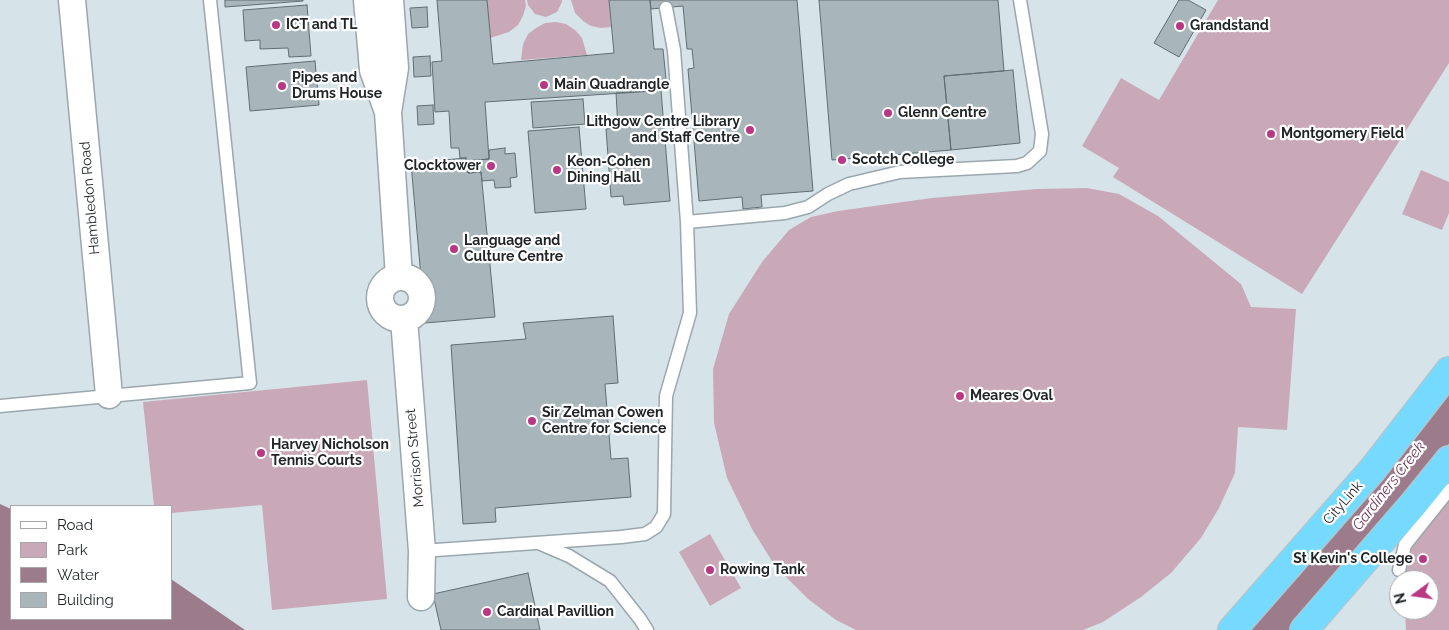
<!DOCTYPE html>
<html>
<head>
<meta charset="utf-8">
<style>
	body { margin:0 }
	#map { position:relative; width:1449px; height:630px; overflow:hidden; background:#d6e4ea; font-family:Raleway,sans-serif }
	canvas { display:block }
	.legend { position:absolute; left:10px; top:505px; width:162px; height:115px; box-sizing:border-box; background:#fff; border:1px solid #a5a7a8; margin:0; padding:6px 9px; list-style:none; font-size:15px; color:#1f2426 }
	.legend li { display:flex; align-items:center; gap:10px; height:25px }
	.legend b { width:25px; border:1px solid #a5a7a8 }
	.north { position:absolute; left:1389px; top:570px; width:50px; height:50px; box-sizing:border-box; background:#fff; border:1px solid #a5a7a8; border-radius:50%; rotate:256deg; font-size:14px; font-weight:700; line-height:20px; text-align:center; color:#1f2426 }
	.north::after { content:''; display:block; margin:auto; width:18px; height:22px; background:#b83884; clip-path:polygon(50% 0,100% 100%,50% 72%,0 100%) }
</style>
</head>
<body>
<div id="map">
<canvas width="1449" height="630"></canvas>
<ul class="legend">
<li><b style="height:6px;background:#fff"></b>Road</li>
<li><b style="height:14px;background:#c9a9b8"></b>Park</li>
<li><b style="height:14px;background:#9c7c8b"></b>Water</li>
<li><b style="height:14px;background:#a8b5bb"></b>Building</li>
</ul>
<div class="north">N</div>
</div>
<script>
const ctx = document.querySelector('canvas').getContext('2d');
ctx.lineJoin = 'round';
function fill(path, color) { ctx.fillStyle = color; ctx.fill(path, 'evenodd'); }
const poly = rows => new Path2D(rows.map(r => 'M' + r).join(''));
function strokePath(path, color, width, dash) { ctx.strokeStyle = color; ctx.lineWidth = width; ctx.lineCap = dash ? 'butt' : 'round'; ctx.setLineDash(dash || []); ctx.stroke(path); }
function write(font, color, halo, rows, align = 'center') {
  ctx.font = font + ' Raleway,sans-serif'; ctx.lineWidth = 4.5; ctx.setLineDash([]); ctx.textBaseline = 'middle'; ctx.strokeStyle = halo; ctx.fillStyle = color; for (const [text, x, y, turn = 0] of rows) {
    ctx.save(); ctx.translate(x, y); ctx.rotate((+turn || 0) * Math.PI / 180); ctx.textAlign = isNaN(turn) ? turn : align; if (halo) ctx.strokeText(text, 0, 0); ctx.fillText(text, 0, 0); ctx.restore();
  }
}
fill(poly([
	[487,0,525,0,526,6,523,16,518,25,509,32,490,38],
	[527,0,562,0,562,2,557,12,546,17,535,14,528,5],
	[571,0,609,0,611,27,601,28,591,26,583,21,575,13],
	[1218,0,1449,0,1449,63,1302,294,1113,177,1119,168,1082,146,1121,78,1159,100],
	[556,22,566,24,575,30,582,38,587,55,521,60,523,44,528,34,536,28,545,23],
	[1421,170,1449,182,1449,213,1442,230,1402,214],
	[1087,188,1119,194,1158,216,1241,284,1251,307,1296,309,1287,430,1238,427,1235,473,1219,508,1201,538,1171,573,1141,597,1103,622,1083,630,856,630,836,620,808,599,775,566,752,529,727,478,714,423,713,369,729,314,762,262,789,230,811,217,838,211,932,198,1037,189],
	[367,380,387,599,272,610,262,505,171,513,171,506,154,506,143,402],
	[1449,495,1449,630,1406,630,1405,610,1429,610,1429,580,1405,580,1405,550],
	[710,534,741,588,710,606,679,552]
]), '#c9a9b8');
fill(poly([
	[0,504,11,509,11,619,171,619,171,579,245,630,0,630]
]), '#9c7c8b');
strokePath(poly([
	[1270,630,1376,506,1449,410]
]), '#9c7c8b', 41);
const building = poly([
	[225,0,303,0,303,1,225,7,225,0],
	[437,0,487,0,493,64,614,53,609,0,650,0,654,49,663,49,666,79,653,80,654,91,485,102,489,159,466,161,466,158,460,158,459,148,451,148,449,111,435,112,432,62,442,61,437,0],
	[650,0,797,0,813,191,761,195,762,207,743,209,742,197,699,201,688,69,694,68,692,49,687,49,683,6,651,9,650,0],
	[819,0,998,0,1004,71,944,76,951,150,832,160,819,0],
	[1179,0,1188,0,1206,10,1179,57,1154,43,1179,0],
	[307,5,311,56,289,57,288,48,260,49,260,40,245,41,243,10,307,5],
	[427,7,428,27,412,28,410,8,427,7],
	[430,56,431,76,414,77,413,57,430,56],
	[315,61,319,105,250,111,246,67,315,61],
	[1013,70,1020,143,951,150,944,76,1013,70],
	[661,90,670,201,624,205,623,196,611,197,606,129,618,128,616,93,661,90],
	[583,99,585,124,533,128,531,102,583,99],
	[433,105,434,124,418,125,417,106,433,105],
	[579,127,586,209,535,213,528,131,579,127],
	[505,148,505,154,515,153,517,177,510,178,511,187,495,188,494,180,482,181,481,172,468,173,466,161,489,159,489,150,505,148],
	[466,158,468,173,481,172,495,317,425,323,411,163,466,158],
	[613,316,618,383,605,384,611,459,628,458,631,497,495,508,496,522,463,524,451,345,526,339,523,323,613,316],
	[528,573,540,630,441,630,433,594,528,573]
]);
fill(building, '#a8b5bb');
strokePath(building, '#616d73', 1);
const service = poly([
	[687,222,785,213,808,207,828,194,849,184,900,172,1017,166,1027,163,1040,151,1042,134,1020,0],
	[0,406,250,383,210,0],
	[541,544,569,556,610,581,640,619,647,630],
	[422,551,621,537,645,534,656,527,664,514,666,396,690,313,687,222,674,50,666,8],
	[1399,570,1405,545,1449,490]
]);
const minor = poly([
	[72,0,109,395],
	[367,0,373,70,387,109],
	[390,0,395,68,388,112,399,277],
	'380 298a21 21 0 1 1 42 0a21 21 0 1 1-42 0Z',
	[404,319,422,551,421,597]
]);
const motorway = poly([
	[1232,630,1373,469,1449,371],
	[1304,630,1415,502,1449,460]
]);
strokePath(service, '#9aa7ad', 15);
strokePath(minor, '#9aa7ad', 29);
strokePath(motorway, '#c0c2c2', 30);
strokePath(service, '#fff', 12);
strokePath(minor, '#fff', 26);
strokePath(motorway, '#76daff', 28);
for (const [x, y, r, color] of [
	[276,25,5,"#b83884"],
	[1180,26,5,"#b83884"],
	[544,85,5,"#b83884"],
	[282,86,5,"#b83884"],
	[888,113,5,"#b83884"],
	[750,130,5,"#b83884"],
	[1271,134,5,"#b83884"],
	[842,160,5,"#b83884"],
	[491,166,5,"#b83884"],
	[557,170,5,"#b83884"],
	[454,249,5,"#b83884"],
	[960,396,5,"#b83884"],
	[532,421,5,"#b83884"],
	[261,453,5,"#b83884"],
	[1423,559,5,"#b83884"],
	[710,570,5,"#b83884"],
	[487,612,5,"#b83884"]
]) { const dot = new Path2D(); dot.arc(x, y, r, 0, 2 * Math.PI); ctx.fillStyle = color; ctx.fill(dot); strokePath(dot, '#fff', 2); }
write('bold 14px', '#1f2426', '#fff', [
	["ICT and TL",286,25],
	["Grandstand",1190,26],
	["Pipes and",292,78],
	["Drums House",292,94],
	["Main Quadrangle",554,85],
	["Glenn Centre",898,113],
	["Lithgow Centre Library",740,122,"right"],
	["and Staff Centre",740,138,"right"],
	["Montgomery Field",1281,134],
	["Scotch College",852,160],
	["Keon-Cohen",567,162],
	["Dining Hall",567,178],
	["Clocktower",481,166,"right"],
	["Language and",464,241],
	["Culture Centre",464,257],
	["Meares Oval",970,396],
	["Sir Zelman Cowen",542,413],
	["Centre for Science",542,429],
	["Harvey Nicholson",271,445],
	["Tennis Courts",271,461],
	["St Kevin's College",1413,559,"right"],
	["Rowing Tank",720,570],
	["Cardinal Pavillion",497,612]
], 'left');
write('14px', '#1f2426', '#fff', [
	["Hambledon Road",90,198,-95],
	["Morrison Street",415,458,-95],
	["CityLink",1343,503,-49]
]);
write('italic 15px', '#6e3e57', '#fff', [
	["Gardiners Creek",1389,486,-52]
]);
</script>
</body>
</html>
